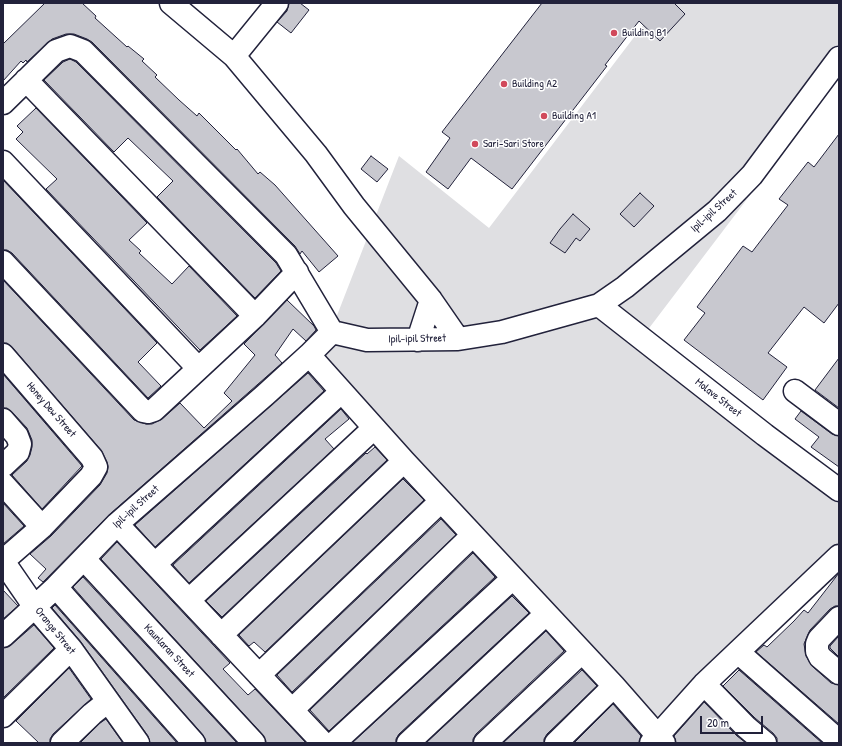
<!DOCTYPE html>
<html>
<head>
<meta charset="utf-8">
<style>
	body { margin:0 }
	#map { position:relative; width:842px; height:746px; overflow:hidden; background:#fff; font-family:"Patrick Hand",sans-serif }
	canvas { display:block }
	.frame { position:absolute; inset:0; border:4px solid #22223b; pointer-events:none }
	.scale { position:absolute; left:700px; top:716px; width:63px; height:18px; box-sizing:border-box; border:2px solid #22223b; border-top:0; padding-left:5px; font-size:12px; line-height:14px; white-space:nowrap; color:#22223b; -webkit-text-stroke:3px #fff; paint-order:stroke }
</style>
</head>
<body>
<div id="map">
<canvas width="842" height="746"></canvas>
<div class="frame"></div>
<div class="scale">20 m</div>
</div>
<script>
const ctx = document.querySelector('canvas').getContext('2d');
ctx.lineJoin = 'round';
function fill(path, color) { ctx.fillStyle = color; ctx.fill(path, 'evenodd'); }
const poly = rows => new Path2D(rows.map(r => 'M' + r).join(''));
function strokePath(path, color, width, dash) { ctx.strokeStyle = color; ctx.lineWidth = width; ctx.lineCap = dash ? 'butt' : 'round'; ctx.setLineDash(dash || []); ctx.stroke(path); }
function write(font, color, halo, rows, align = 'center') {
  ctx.font = font + ' "Patrick Hand",sans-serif'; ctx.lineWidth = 3; ctx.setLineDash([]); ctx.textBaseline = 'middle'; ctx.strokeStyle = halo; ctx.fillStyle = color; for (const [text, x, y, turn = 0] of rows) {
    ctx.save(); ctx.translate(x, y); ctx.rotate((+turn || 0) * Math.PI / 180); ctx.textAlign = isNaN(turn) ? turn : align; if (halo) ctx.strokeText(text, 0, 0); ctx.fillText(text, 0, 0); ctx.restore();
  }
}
fill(poly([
	[660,3,839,3,839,78,634,348,839,496,839,543,654,720,322,354,399,156,489,228]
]), '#dfdfe2');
const building = poly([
	[45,3,82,3,96,16,95,18,127,47,128,46,144,59,142,61,157,75,155,77,179,100,197,116,199,113,236,150,237,149,258,174,260,172,275,185,338,256,319,272,302,251,300,254,295,246,92,42,87,39,74,34,66,34,52,39,27,62,26,60,23,63,21,61,3,81,3,44,45,3],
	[289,3,300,3,309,10,291,33,277,22,287,11,289,3],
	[542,3,674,3,685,14,660,41,639,21,605,65,607,66,512,189,471,158,448,189,426,172,450,138,442,132,542,3],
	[70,59,76,62,276,263,281,271,255,298,157,197,173,181,128,138,114,152,44,80,63,62,70,59],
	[36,108,147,223,129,240,141,251,139,253,172,284,189,266,237,316,200,350,46,189,57,179,16,139,23,132,17,126,36,108],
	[839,134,839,303,824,323,804,307,768,353,787,367,763,400,684,340,705,313,697,307,743,246,752,252,788,205,779,199,808,162,814,167,839,134],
	[371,156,388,169,377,182,361,169,371,156],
	[3,180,157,343,138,362,161,386,148,398,12,253,7,250,3,250,3,180],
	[640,193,654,206,634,227,620,214,640,193],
	[573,214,590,229,580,241,576,238,565,253,550,243,560,229,573,214],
	[3,280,134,420,146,424,152,424,162,419,180,403,204,428,232,401,224,393,255,355,244,344,287,300,314,326,316,330,306,341,293,329,275,355,282,363,109,515,43,582,38,578,46,569,30,554,51,536,100,485,107,473,108,467,107,462,101,450,12,347,7,343,3,343,3,280],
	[839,358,839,408,815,390,839,358],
	[308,373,324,391,155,547,135,525,308,373],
	[3,374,82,466,42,509,12,475,27,461,30,455,32,447,32,440,27,428,12,412,7,408,3,408,3,374],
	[341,409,349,419,325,439,334,449,189,583,173,565,341,409],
	[801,411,832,434,839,436,839,467,811,447,819,437,795,419,801,411],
	[375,447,387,460,222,617,206,601,366,453,367,454,375,447],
	[403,479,424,500,265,652,254,642,249,646,239,635,403,479],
	[3,503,24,526,3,544,3,503],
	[441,519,456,535,292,692,277,675,441,519],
	[117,542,230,663,223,669,248,695,255,689,306,743,266,743,263,735,101,559,117,542],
	[473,553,495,577,329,731,310,710,473,553],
	[839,573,839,606,835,606,830,609,810,630,804,644,806,656,812,666,831,683,839,685,839,724,756,652,764,645,767,647,794,621,804,610,808,613,839,573],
	[83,577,237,743,206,743,203,735,73,587,83,577],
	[3,590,18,606,3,619,3,590],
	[512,596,529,613,399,734,396,739,396,743,352,743,512,596],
	[55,605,177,743,150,743,148,736,81,642,52,608,55,605],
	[34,625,54,648,3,698,3,648,11,645,34,625],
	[546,631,564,651,476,734,473,739,473,743,426,743,546,631],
	[839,636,839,657,830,648,830,646,839,636],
	[69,668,91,699,53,734,50,739,50,743,39,743,16,721,69,668],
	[582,670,597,686,547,734,544,739,544,743,503,743,582,670],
	[739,670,822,743,777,743,777,738,773,733,755,718,723,686,739,670],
	[704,702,737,736,746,743,676,743,674,736,704,702],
	[613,704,641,736,639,743,574,743,613,704],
	[106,719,123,743,80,743,100,723,106,719]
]);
fill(building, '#c8c8cf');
strokePath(building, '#22223b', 1);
const minor = poly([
	[171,3,234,56,316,154,354,206,431,300,458,339],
	[234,56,277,3],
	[26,80,255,316],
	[3,103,56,51,70,46,83,51,286,255,332,332],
	[3,162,198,368],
	[3,262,143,411,148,412,154,410,255,316,297,272],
	[599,305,765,435,839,490],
	[332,332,367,340,458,339,502,332,599,305,625,287,717,211,752,175,839,58],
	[418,340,431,300],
	[3,355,92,458,96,467,91,476,42,527,3,561],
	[309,355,404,461,614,686],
	[795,391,839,424],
	[3,420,17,436,20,444,18,452,3,466],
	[3,484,42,527],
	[117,524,323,743],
	[84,559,254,743],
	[3,561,34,606,71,649,138,743],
	[155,564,341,392],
	[56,587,194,743],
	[189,600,374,428],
	[839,618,819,639,817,644,817,651,820,657,839,673],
	[221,635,404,461],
	[3,636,56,587,117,524,265,395,309,355,332,332],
	[739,653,839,741],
	[259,675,441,501],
	[704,684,746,727,765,743],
	[292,710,473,535],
	[3,716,71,649],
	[62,743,92,714,107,702],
	[334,743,513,578],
	[408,743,546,614],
	[485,743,582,652],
	[556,743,614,686,664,743],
	[651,743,704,684,839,556]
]);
strokePath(minor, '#22223b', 25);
strokePath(minor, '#fff', 22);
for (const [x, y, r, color] of [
	[614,33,4,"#d1495b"],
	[504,84,4,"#d1495b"],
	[544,116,4,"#d1495b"],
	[475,144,4,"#d1495b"]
]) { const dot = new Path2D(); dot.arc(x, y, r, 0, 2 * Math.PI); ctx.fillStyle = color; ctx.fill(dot); strokePath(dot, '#fff', 1.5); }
write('11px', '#22223b', '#fff', [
	["Building B1",622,33],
	["Building A2",512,84],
	["Building A1",552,116],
	["Sari-Sari Store",483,144]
], 'left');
write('11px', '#22223b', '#fff', [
	["Ipil-ipil Street",714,211,-42],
	["Ipil-ipil Street",417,339,-1],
	["Molave Street",718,398,38],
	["Honey Dew Street",51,410,49],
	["Ipil-ipil Street",136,507,-42],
	["Orange Street",55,631,51],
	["Kaunlaran Street",169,651,47]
]);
</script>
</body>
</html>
